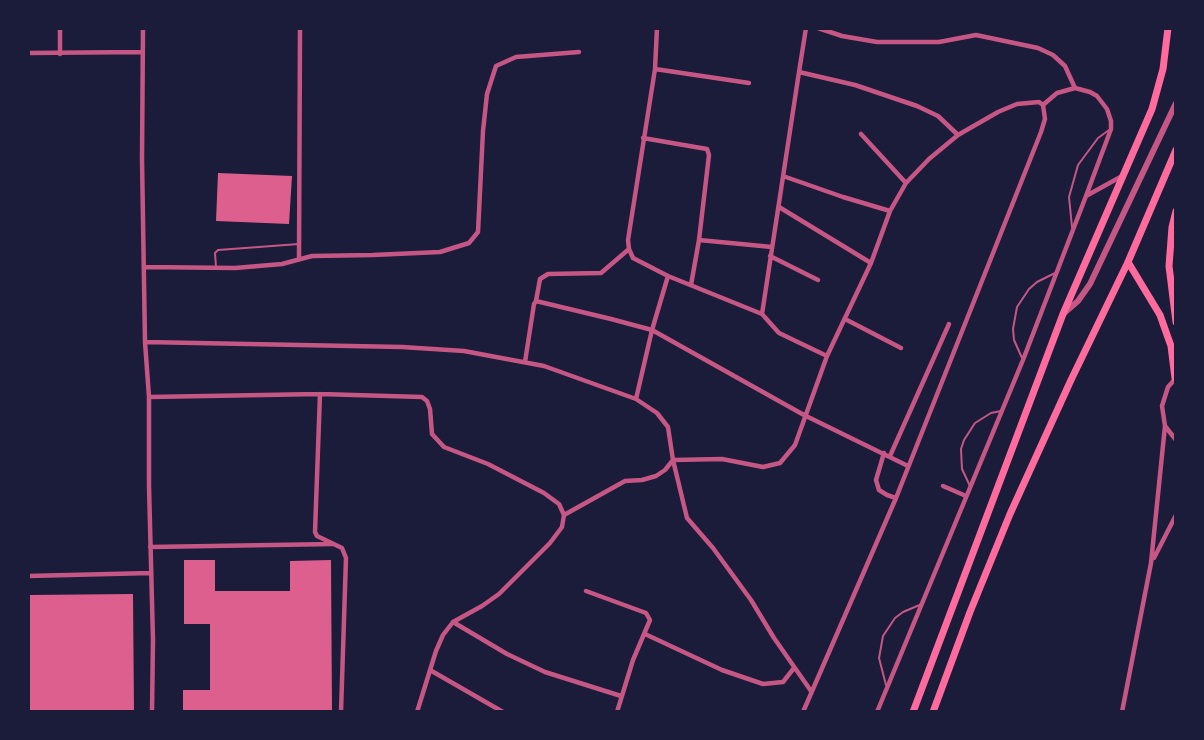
<!DOCTYPE html>
<html>
<head>
<meta charset="utf-8">
<style>
	body { margin:0 }
	#map { position:relative; width:1204px; height:740px; overflow:hidden; background:#1b1b3a; font-family:"Fira Sans",sans-serif }
	canvas { display:block }
	.frame { position:absolute; inset:0; border:30px solid #1b1b3a; pointer-events:none }
</style>
</head>
<body>
<div id="map">
<canvas width="1204" height="740"></canvas>
<div class="frame"></div>
</div>
<script>
const ctx = document.querySelector('canvas').getContext('2d');
ctx.lineJoin = 'round';
function fill(path, color) { ctx.fillStyle = color; ctx.fill(path, 'evenodd'); }
const poly = rows => new Path2D(rows.map(r => 'M' + r).join(''));
function strokePath(path, color, width, dash) { ctx.strokeStyle = color; ctx.lineWidth = width; ctx.lineCap = dash ? 'butt' : 'round'; ctx.setLineDash(dash || []); ctx.stroke(path); }
fill(poly([
	[218,173,292,176,289,224,216,221],
	[184,560,215,560,215,591,290,591,290,561,331,560,332,712,183,712,183,690,210,690,210,624,184,624],
	[133,594,134,712,28,712,28,595]
]), '#dd5f8e');
strokePath(poly([
	[1072,227,1069,197,1078,165,1098,138,1109,130],
	[216,267,215,253,218,250,299,244],
	[1022,358,1014,340,1013,329,1017,307,1029,289,1037,282,1055,273],
	[970,486,962,469,961,449,964,440,975,423,991,413,1001,411],
	[886,685,879,658,883,636,895,618,903,612,922,604]
]), '#c65784', 2);
strokePath(poly([
	[60,28,60,54],
	[143,28,142,159,145,342,149,397,149,486,153,640,152,712],
	[657,28,655,69,628,240,629,249,633,258,668,276,762,314],
	[806,28,799,72,855,85,917,106,938,116,958,135],
	[818,28,842,36,877,42,939,42,976,35,1038,48,1053,55,1065,66,1075,88],
	[28,53,143,52],
	[655,69,749,83],
	[799,72,762,314,779,333,827,356],
	[1043,105,1057,93,1075,88,1090,92,1097,96,1107,109,1111,121,1111,129,1086,196],
	[861,134,906,183],
	[643,138,701,148,707,149,709,155,699,240,691,285],
	[783,176,843,197,890,211],
	[779,207,871,263],
	[699,240,772,247],
	[770,256,818,280],
	[299,259,300,28],
	[144,267,235,268,282,264,312,256,373,255,440,252,469,243,478,232,483,131,487,94,496,66,516,57,579,52],
	[536,301,540,279,548,274,601,273,629,249],
	[845,319,901,348],
	[145,342,402,347,464,351,544,366,636,399,657,413,668,427,673,460,687,518,713,548,751,600,774,638,811,691],
	[525,362,534,304,536,301,611,319,652,330,804,415,908,466],
	[1176,378,1168,387,1162,406,1165,426,1176,440],
	[320,394,315,532,317,536,342,548,346,558,341,712],
	[149,397,320,394,422,397,427,401,430,409,432,434,444,447,488,464,544,493,559,504,564,515,562,527,550,543,499,594,482,606,453,622,443,635,436,651,417,712],
	[636,399,652,330,668,276],
	[884,453,876,480,879,490,887,495,896,498],
	[890,456,949,324],
	[943,486,966,496],
	[564,515,625,481,642,480,656,476,665,470,673,460,722,459,763,467,780,463,795,445,827,356,871,263,890,211,906,183,929,159,958,135,998,112,1017,104,1039,102,1043,105,1045,119,1041,132,896,498,803,712],
	[150,547,333,544],
	[1154,558,1176,515],
	[28,576,151,573],
	[586,591,646,613,650,620,633,660,617,712],
	[453,622,507,654,545,672,621,696],
	[645,634,722,670,763,684,783,682,794,668],
	[430,670,503,712],
	[877,712,1023,360,1086,196,1124,175],
	[1122,712,1151,563,1165,426]
]), '#c65784', 4.5);
strokePath(poly([
	[1063,314,1078,301,1090,284,1176,103]
]), '#c65784', 6);
strokePath(poly([
	[1176,211,1172,227,1169,266,1176,322],
	[1128,262,1160,315,1171,346,1175,378],
	[913,712,1063,314,1152,109,1163,69,1168,28],
	[933,712,970,612,1010,514,1071,380,1128,262,1176,150]
]), '#ff6b9d', 7);
</script>
</body>
</html>
